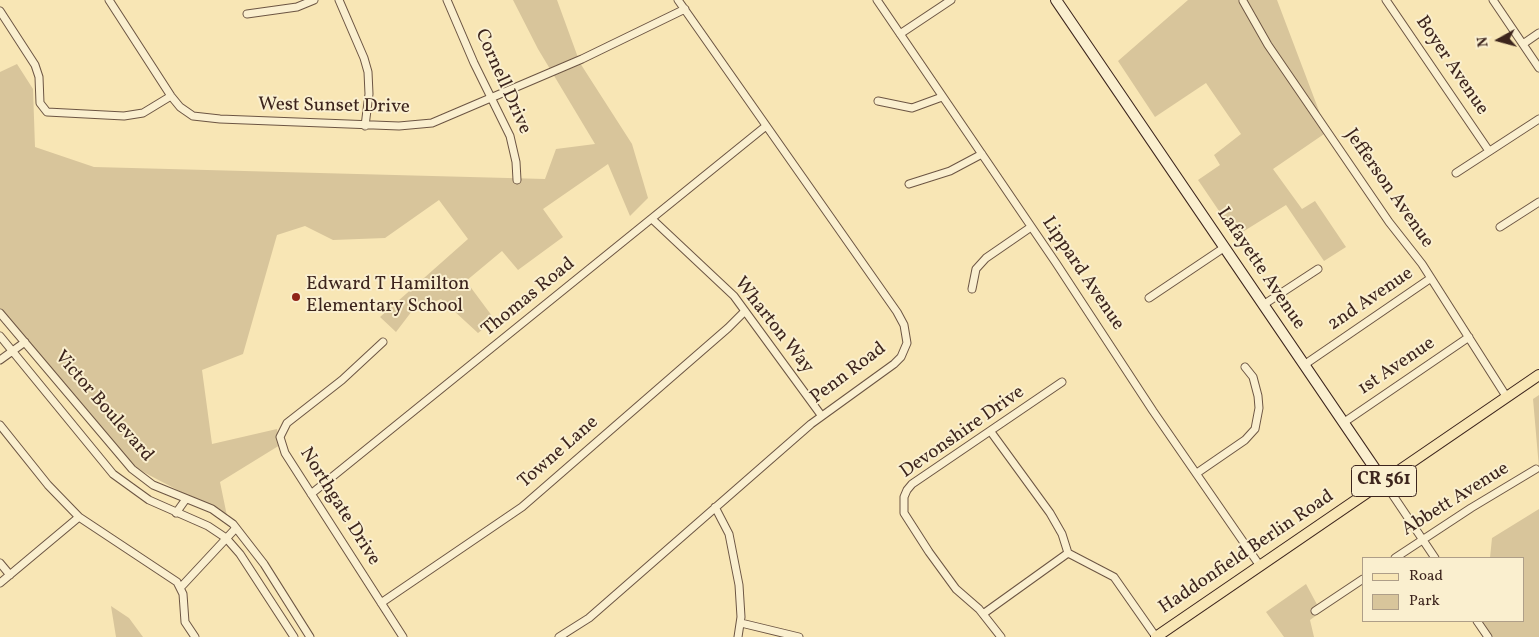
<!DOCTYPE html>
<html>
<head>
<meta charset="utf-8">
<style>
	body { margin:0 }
	#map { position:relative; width:1539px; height:637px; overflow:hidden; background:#f8e6b5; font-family:Vollkorn,serif }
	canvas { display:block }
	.legend { position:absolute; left:1362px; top:557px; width:162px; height:65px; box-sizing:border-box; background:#faefcf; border:1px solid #ae9e88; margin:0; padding:6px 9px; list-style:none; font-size:15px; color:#3d251d }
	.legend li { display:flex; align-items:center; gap:10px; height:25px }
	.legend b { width:25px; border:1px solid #ae9e88 }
	.north { position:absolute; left:1474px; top:15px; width:50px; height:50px; -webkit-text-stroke:4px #faefcf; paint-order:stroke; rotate:263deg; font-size:14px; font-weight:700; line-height:20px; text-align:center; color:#3d251d }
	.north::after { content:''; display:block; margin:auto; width:18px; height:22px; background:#3d251d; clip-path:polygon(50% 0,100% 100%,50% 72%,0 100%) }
</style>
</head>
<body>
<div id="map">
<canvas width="1539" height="637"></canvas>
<ul class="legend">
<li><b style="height:6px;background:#f8e6b5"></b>Road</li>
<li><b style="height:14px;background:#d8c59b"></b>Park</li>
</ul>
<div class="north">N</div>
</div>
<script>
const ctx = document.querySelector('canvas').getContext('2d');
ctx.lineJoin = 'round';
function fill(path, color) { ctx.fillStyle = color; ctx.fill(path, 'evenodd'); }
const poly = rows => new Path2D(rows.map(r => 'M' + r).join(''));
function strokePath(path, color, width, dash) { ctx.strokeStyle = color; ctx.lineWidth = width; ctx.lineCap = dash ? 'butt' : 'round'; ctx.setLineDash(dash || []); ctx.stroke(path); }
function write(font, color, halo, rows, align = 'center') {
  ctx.font = font + ' Vollkorn,serif'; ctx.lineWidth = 4; ctx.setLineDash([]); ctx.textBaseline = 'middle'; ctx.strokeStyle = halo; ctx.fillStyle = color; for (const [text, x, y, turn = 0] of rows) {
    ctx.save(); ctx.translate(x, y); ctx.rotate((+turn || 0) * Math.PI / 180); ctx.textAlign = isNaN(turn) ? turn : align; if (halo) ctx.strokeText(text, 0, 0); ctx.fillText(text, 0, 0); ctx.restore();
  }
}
fill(poly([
	[513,0,557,0,580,63,632,144,648,198,630,216,608,164,543,209,563,237,518,270,502,251,466,281,495,320,478,333,441,299,412,311,396,332,380,317,468,239,439,200,385,238,333,240,305,226,277,235,243,354,202,370,212,444,277,429,280,445,220,482,227,516,130,465,0,308,0,72,17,64,33,89,35,147,94,167,545,179,556,149,595,144,538,49],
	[1188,0,1277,0,1327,132,1273,169,1302,209,1315,201,1346,247,1324,261,1286,205,1236,236,1198,180,1220,165,1214,155,1241,134,1206,83,1155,117,1118,61],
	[1539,395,1539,468,1533,399],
	[1539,509,1539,637,1490,637,1481,625,1482,621,1523,621,1523,558,1490,558,1492,538],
	[1306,584,1321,612,1310,620,1314,637,1284,637,1266,612],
	[111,606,129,618,143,637,116,637]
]), '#d8c59b');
const street = poly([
	[109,0,171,96,180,107,193,116,220,119,399,126,432,123,582,59,685,9],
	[339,0,364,58,368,72,369,94,365,126],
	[447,0,474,63,510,136,516,162,517,180],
	[877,0,1056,263,1153,411,1260,566],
	[1386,0,1489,151],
	[1493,0,1539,68],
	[1243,1,1268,45,1389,222,1422,264,1506,396],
	[0,11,35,65,39,77,40,103,47,112,124,116,143,113,171,96],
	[247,14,297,7,314,0],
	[900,34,951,0],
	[1523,44,1539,33],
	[878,101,912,108,942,97],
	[1456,173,1539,119],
	[909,184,950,171,982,154],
	[652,219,734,296,821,415],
	[1500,227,1539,202],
	[972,289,976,269,986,258,1031,227],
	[1149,298,1225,247],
	[1263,305,1318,269],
	[0,313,132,469,153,485,212,509,233,524,264,564,310,637],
	[0,336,113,474,149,500,208,526,226,538,240,554,294,637],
	[383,342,342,380,287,423,280,437,285,453,403,637],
	[0,360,25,342],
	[1304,365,1431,278],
	[1343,423,1469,337],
	[0,425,48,485,79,517,177,582,183,594,185,622,195,637],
	[991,432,1050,513,1062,534,1068,553],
	[1197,473,1245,440,1255,429,1259,408,1258,396,1253,377,1245,367],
	[1384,482,1435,558],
	[311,494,766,126],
	[715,507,729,534,739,585,741,617,738,637],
	[176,513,186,499],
	[1068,553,1114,577,1156,637],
	[1395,558,1471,508,1536,469],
	[0,563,10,575],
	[0,583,79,517],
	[181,587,236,528],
	[381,603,522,507,728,328,745,311],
	[1315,611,1363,579],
	[983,614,1068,553],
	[1477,621,1488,637],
	[741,623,799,637],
	[559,637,589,618,811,424,894,364,901,357,907,343,904,325,897,312,678,0],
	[1001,637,979,609,956,589,929,552,904,513,904,497,907,490,912,484,1062,382]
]);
const secondary = poly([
	[1056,0,1384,482]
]);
const primary = poly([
	[1156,637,1539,375]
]);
strokePath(street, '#6c5543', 9);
strokePath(secondary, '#3d251d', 12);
strokePath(primary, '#3d251d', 12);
strokePath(street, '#faefcf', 7);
strokePath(secondary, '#faefcf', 10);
strokePath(primary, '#f8e6b5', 10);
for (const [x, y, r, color] of [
	[296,297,5,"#8f2418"]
]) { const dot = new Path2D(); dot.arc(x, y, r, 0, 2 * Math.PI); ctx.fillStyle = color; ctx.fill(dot); strokePath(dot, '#faefcf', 2); }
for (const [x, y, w] of [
	[1384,481,65]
]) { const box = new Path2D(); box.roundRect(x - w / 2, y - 15.5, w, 31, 4); ctx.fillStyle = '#faefcf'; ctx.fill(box); strokePath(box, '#3d251d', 1); }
write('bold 18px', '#3d251d', null, [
	["CR 561",1384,481]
]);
write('19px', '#3d251d', '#faefcf', [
	["Boyer Avenue",1451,66,56],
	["Cornell Drive",502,82,66],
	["West Sunset Drive",334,107,1],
	["Jefferson Avenue",1388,189,55],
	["Lafayette Avenue",1260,269,56],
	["Lippard Avenue",1082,274,56],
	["Thomas Road",529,298,-39],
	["2nd Avenue",1371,300,-34],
	["Wharton Way",773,326,52],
	["1st Avenue",1397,367,-34],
	["Penn Road",849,374,-37],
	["Victor Boulevard",103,407,49],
	["Devonshire Drive",963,433,-35],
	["Towne Lane",559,453,-41],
	["Abbett Avenue",1456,500,-32],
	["Northgate Drive",339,507,58],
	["Haddonfield Berlin Road",1247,553,-34]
]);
write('19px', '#3d251d', '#faefcf', [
	["Edward T Hamilton",306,286],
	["Elementary School",306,308]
], 'left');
</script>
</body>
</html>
